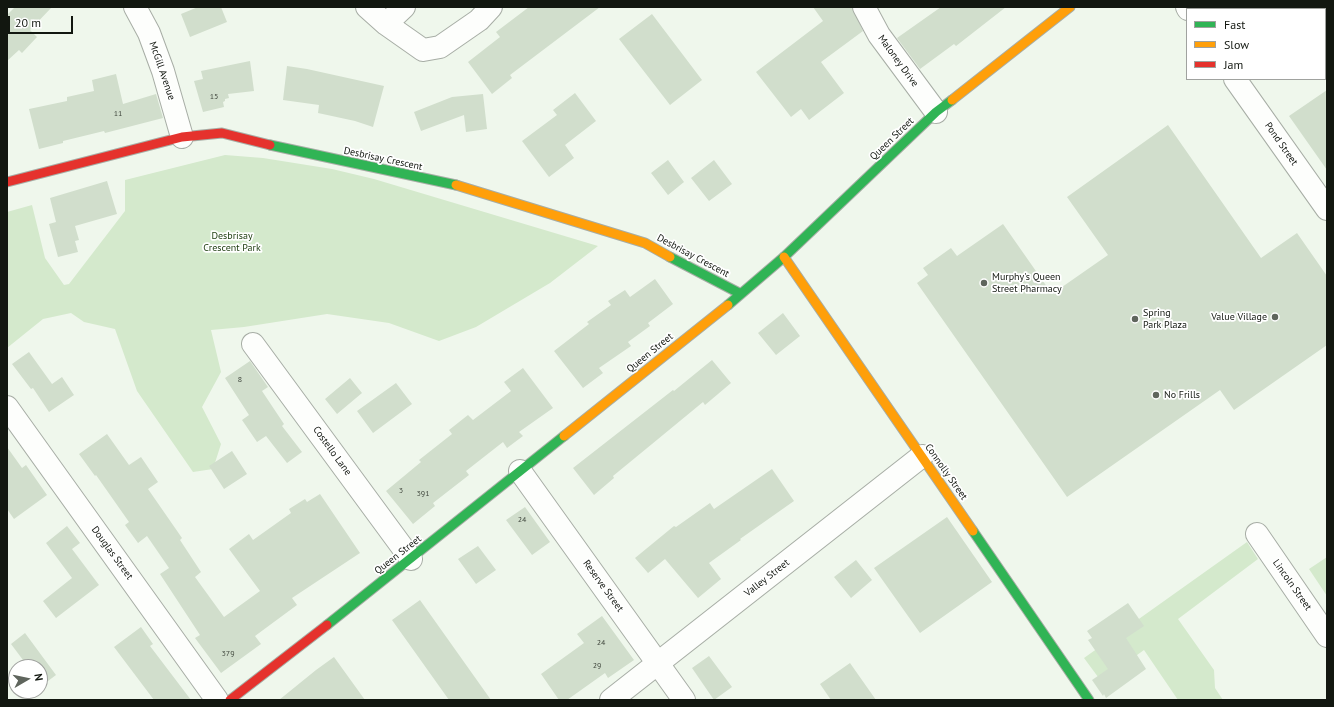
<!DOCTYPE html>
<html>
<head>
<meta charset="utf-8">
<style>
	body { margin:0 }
	#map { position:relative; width:1334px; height:707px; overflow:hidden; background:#eff7ec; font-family:"PT Sans",sans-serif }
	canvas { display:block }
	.frame { position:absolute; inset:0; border:8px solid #121710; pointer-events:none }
	.legend { position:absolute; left:1186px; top:8px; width:140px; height:72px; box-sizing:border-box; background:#fff; border:1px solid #a0a29f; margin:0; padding:5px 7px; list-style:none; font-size:12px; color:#121710 }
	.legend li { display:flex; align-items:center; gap:8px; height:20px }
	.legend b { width:20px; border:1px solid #a0a29f }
	.north { position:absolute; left:8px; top:659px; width:40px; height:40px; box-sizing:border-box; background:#fff; border:1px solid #a0a29f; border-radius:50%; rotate:81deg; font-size:11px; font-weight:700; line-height:16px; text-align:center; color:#121710 }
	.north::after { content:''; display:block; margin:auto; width:14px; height:18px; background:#5f655d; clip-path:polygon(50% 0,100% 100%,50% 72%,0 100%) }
	.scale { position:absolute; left:8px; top:16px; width:65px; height:18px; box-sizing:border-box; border:2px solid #121710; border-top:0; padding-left:5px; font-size:12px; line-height:14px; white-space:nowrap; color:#121710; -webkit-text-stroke:3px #fff; paint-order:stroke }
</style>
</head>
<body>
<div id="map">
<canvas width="1334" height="707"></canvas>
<div class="frame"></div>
<ul class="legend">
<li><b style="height:5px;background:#30b455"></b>Fast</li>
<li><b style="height:5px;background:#ff9f0a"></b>Slow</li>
<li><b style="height:5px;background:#e5322d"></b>Jam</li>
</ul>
<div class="north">N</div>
<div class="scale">20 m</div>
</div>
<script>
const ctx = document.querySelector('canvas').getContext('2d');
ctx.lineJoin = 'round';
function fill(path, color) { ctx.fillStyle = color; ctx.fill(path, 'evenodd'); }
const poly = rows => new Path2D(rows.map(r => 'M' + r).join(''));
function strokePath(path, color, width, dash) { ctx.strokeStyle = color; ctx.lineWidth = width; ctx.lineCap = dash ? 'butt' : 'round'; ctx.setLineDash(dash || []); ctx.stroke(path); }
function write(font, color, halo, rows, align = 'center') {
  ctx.font = font + ' "PT Sans",sans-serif'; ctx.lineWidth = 3.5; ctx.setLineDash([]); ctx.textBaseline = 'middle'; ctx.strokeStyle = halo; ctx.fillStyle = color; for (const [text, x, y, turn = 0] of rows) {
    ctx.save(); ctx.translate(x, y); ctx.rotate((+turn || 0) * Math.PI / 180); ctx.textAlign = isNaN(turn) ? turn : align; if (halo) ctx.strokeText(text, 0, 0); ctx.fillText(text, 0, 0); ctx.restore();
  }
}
fill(poly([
	[225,155,263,158,332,169,374,179,598,246,550,283,476,327,439,341,389,323,327,314,244,327,211,330,221,372,202,407,221,444,213,469,193,472,137,391,115,329,84,322,71,313,43,319,7,348,7,212,32,205,45,258,64,285,69,284,125,211,125,180],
	[1247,542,1258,559,1178,619,1214,670,1215,688,1223,700,1178,700,1144,650,1101,681,1084,658],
	[1327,557,1327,596,1309,569]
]), '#d4e9cc');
fill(poly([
	[15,7,52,7,30,30,37,37,22,53,19,50,7,61,7,15],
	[198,7,221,7,227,22,190,37,181,14],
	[529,7,600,7,510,75,512,78,492,94,468,62,500,37,496,32],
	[813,7,852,7,863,31,821,62,844,93,809,120,801,109,791,117,756,72,823,21],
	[941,7,1006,7,956,46,954,44,920,69,897,38],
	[652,14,702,80,670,105,619,39],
	[250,61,254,91,228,94,229,98,225,99,225,101,223,102,224,107,203,112,194,81,203,79,201,71],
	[287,66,307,69,384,86,373,127,355,121,318,113,319,105,283,100],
	[116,74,123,104,156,94,163,118,105,133,104,131,63,141,63,143,39,149,29,109,67,101,67,97,94,91,92,80],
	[1327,90,1327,170,1289,116],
	[575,93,596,121,565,145,574,158,549,177,522,141,557,115,553,110],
	[483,94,487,129,466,132,464,115,421,131,414,112,452,97],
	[1168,125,1261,258,1297,233,1327,276,1327,345,1234,410,1220,390,1067,497,917,283,928,275,923,268,951,248,957,256,1003,224,1052,294,1108,255,1067,197],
	[668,160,684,182,668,195,651,173],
	[714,160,732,184,709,201,691,178],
	[107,181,117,214,75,226,79,240,75,241,78,252,58,257,49,224,56,222,50,198],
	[655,279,673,304,648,323,650,326,628,342,631,346,599,368,603,373,583,388,554,351,589,324,587,322,611,305,608,301,625,290,630,297],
	[783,313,800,336,776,355,758,333],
	[29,352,52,384,62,377,74,395,49,412,33,388,31,389,12,364],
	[712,360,731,383,705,405,703,402,652,444,613,476,614,478,594,495,573,468,673,390,674,391],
	[250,361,268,387,262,391,284,424,282,426,302,452,287,463,266,436,257,442,242,420,249,415,225,378],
	[523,368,553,408,519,432,523,436,507,448,503,442,466,471,469,475,433,503,435,506,413,524,386,491,421,462,419,460,452,434,449,430,468,415,473,420,511,391,504,382],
	[350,378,362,393,337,414,325,399],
	[396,383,412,404,373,433,357,411],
	[107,434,129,465,141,457,158,482,148,489,182,538,180,540,201,572,195,577,224,617,260,591,229,549,249,534,253,540,291,513,289,509,305,499,307,502,320,494,360,553,292,598,297,605,255,636,261,644,221,673,195,638,200,635,160,574,169,568,147,536,138,543,125,525,129,522,96,475,95,476,79,454],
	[7,447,22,468,26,465,47,495,14,519,7,509],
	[232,451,247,474,224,489,209,466],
	[772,469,794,501,740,539,741,540,709,563,721,579,698,598,665,559,648,573,635,558,674,526,676,527,710,503,714,509],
	[525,507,550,542,532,555,506,520],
	[947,517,992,582,920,633,874,568],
	[67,526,80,543,72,549,99,585,56,618,43,601,72,578,46,543],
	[478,546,496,570,476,584,458,559],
	[856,560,872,580,851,598,834,577],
	[420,600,491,700,449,700,392,620],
	[1128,603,1144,626,1126,638,1146,669,1106,698,1104,694,1103,696,1092,680,1108,669,1088,640,1092,638,1087,631],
	[602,616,634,660,608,678,605,673,567,700,559,700,541,674,584,643,577,634],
	[141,627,153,644,150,646,191,700,154,700,114,647],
	[25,633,56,675,40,687,40,667,16,667,16,674,12,668,23,660,11,644],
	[709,656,732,687,714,700,692,668],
	[334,657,365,700,279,700,316,670],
	[850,663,876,700,831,700,820,684]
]), '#d1decc');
const street = poly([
	[135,7,149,33,163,71,182,137],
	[367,7,386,24,423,50,440,47,479,20,491,7],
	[864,7,879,35,936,112],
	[1187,7,1188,9],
	[386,24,404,7],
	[1235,79,1327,209],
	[253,344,411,559],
	[7,407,217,700],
	[520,471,684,700],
	[1257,534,1327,636],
	[611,700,922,456]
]);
const fast = poly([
	[270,145,456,185],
	[670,257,741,294],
	[728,305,784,257,936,112,952,100],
	[973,531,1089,700],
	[327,625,564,436]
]);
const slow = poly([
	[952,100,1070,7],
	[456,185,645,243,670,257],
	[784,257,973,531],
	[564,436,728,305]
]);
const jam = poly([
	[7,182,182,137,222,133,270,145],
	[230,700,327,625]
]);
strokePath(street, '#a7ada5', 24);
strokePath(fast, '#a7ada5', 11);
strokePath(slow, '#a7ada5', 11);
strokePath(jam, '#a7ada5', 11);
strokePath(street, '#fdfefc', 22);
strokePath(fast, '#30b455', 9);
strokePath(slow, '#ff9f0a', 9);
strokePath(jam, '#e5322d', 9);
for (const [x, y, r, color] of [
	[984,283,4,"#5f655d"],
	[1275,317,4,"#5f655d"],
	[1135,319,4,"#5f655d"],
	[1156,395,4,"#5f655d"]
]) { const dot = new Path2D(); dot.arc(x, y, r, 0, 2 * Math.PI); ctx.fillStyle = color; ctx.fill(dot); strokePath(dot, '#fff', 1.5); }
write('8px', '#42493f', null, [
	["15",214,97],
	["11",118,114],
	["8",240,380],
	["3",401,491],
	["391",423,494],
	["24",522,520],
	["24",601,643],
	["379",228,654],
	["29",597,666]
]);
write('10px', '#121710', '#fff', [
	["Maloney Drive",898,61,54],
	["McGill Avenue",162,71,71],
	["Queen Street",892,139,-44],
	["Pond Street",1281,144,55],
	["Desbrisay Crescent",383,159,12],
	["Desbrisay Crescent",693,256,28],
	["Queen Street",650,353,-39],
	["Costello Lane",332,451,54],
	["Connolly Street",946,472,55],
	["Douglas Street",112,553,54],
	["Queen Street",398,555,-38],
	["Valley Street",767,578,-38],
	["Lincoln Street",1292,585,55],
	["Reserve Street",603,586,54]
]);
write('10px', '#1b3a0d', '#fff', [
	["Desbrisay",232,236],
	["Crescent Park",232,248]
]);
write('10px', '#121710', '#fff', [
	["Murphy's Queen",992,277],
	["Street Pharmacy",992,289],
	["Spring",1143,313],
	["Park Plaza",1143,325],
	["Value Village",1267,317,"right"],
	["No Frills",1164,395]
], 'left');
</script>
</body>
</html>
